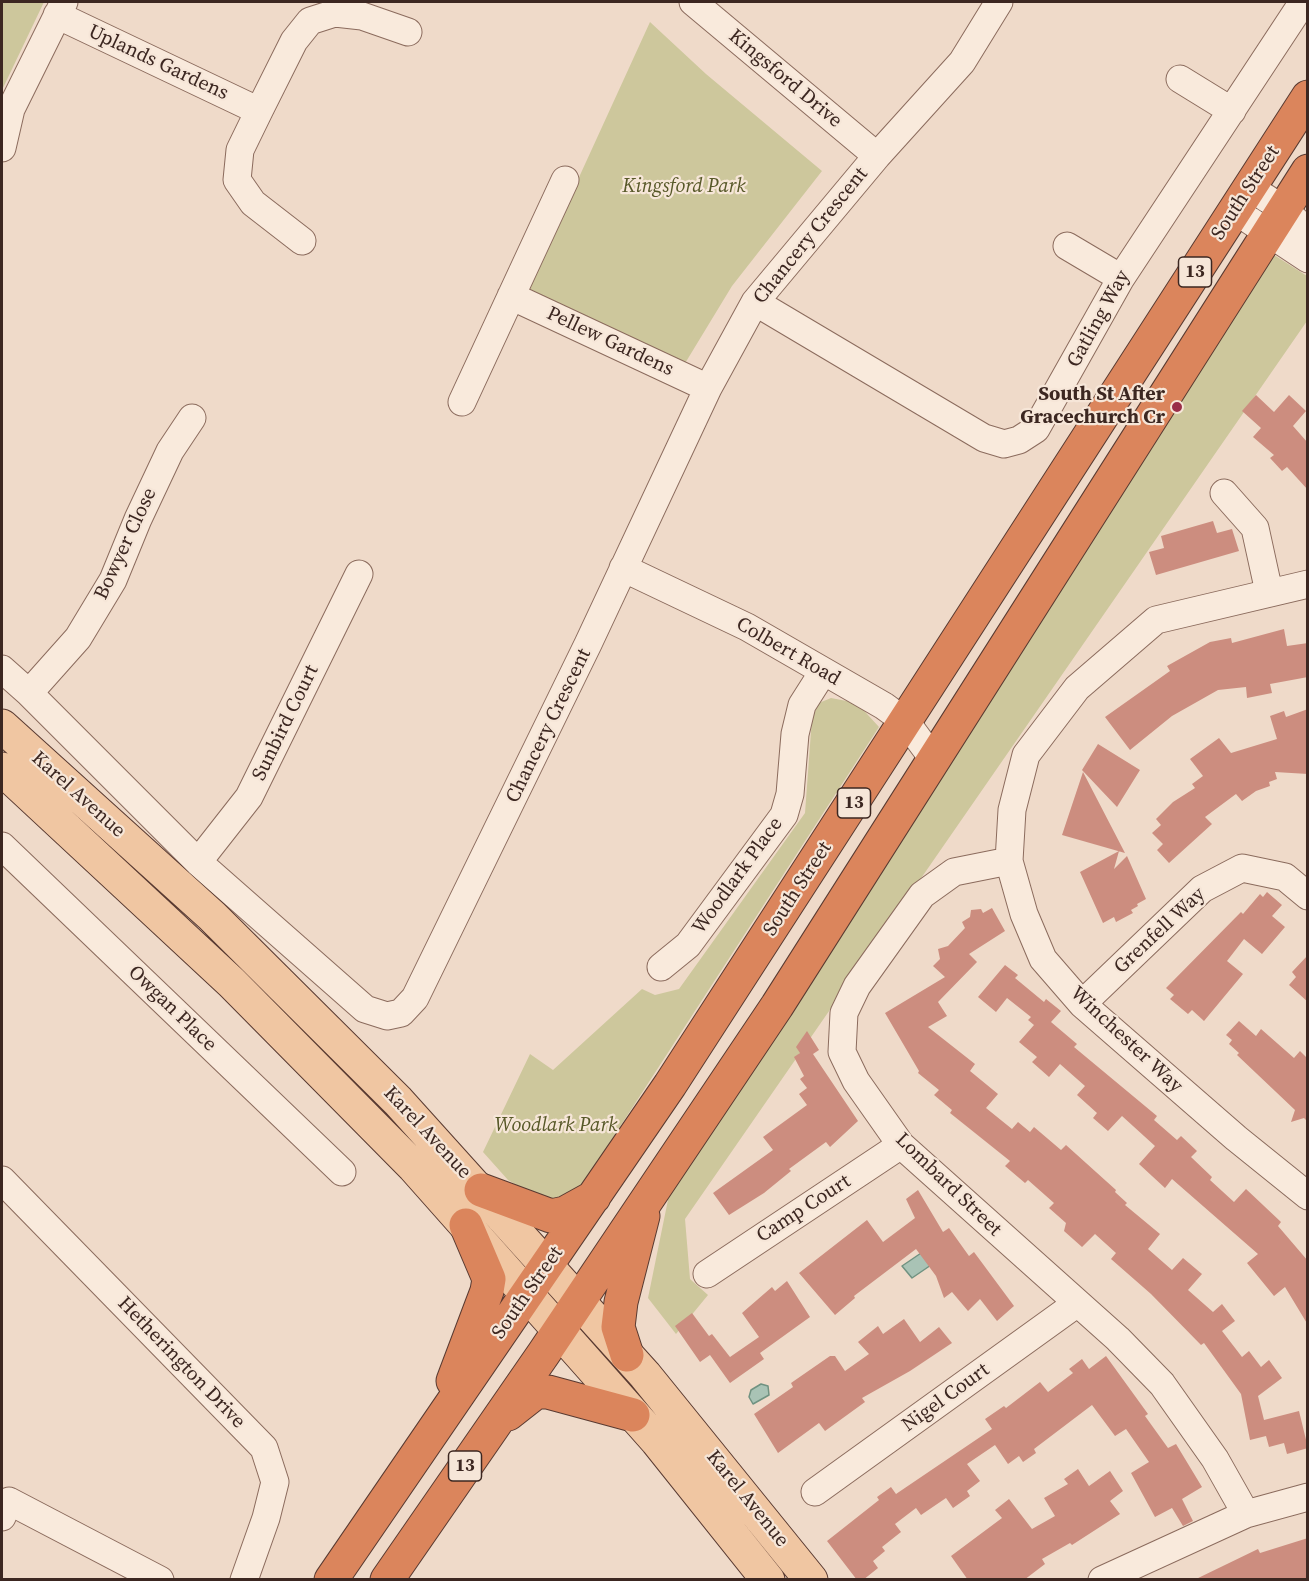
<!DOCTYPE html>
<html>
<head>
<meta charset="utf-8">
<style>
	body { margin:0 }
	#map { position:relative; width:1309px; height:1581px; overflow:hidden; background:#efdac9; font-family:"Source Serif 4",serif }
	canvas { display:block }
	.frame { position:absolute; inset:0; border:3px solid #3c2721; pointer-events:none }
</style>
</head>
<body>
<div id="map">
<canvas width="1309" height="1581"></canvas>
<div class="frame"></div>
</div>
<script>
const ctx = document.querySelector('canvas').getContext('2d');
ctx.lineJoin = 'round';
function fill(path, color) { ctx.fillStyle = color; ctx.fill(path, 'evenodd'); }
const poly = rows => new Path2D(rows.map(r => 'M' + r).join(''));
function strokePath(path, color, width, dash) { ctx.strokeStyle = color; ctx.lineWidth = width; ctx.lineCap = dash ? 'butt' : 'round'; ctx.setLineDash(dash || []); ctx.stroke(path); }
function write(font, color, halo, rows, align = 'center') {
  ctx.font = font + ' "Source Serif 4",serif'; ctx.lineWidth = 4.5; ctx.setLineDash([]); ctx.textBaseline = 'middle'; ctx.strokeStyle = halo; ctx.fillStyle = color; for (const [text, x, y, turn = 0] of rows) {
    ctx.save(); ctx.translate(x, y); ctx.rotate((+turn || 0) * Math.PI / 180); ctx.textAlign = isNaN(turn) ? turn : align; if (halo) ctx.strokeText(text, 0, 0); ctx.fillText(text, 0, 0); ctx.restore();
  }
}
fill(poly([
	[2,2,44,2,2,90],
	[650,22,706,74,822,171,732,286,684,365,527,291],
	[1274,255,1307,276,1307,321,685,1219,690,1279,708,1295,676,1334,648,1298,670,1190],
	[831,698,857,703,879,727,577,1193,560,1202,523,1189,508,1180,483,1152,530,1054,553,1070,642,989,655,995,679,989,805,813,812,718,819,703]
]), '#cdc79c');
const water = poly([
	[927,1249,934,1263,912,1278,902,1266,927,1249],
	[761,1384,768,1386,769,1395,753,1404,749,1397,751,1390,761,1384]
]);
fill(water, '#a9c3b5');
strokePath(water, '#709281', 1.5);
fill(poly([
	[1256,395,1274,412,1289,395,1306,411,1293,426,1308,443,1308,490,1287,467,1282,471,1270,458,1274,455,1253,437,1261,428,1242,411],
	[1213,521,1217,533,1232,529,1239,551,1156,575,1149,552,1164,548,1161,536],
	[1284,629,1287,646,1308,643,1308,677,1270,684,1272,693,1247,698,1246,687,1218,690,1172,716,1130,750,1105,717,1170,671,1167,666,1210,642,1231,638,1232,643],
	[1308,709,1308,774,1275,772,1277,779,1269,782,1270,786,1256,791,1242,801,1236,794,1205,817,1212,824,1169,863,1157,850,1163,844,1152,833,1161,825,1156,819,1173,802,1195,788,1192,784,1203,776,1190,759,1219,738,1231,753,1277,739,1270,716,1284,711,1286,717],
	[1098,744,1140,770,1117,807,1082,770],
	[1083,772,1125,853,1062,835],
	[1119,851,1114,869,1127,856,1146,899,1137,904,1138,906,1131,910,1133,913,1116,922,1114,917,1103,923,1080,872],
	[1267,892,1282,905,1272,916,1285,927,1262,954,1244,939,1227,961,1243,974,1204,1021,1192,1010,1188,1014,1170,999,1174,995,1166,988,1241,912,1243,914,1260,894,1263,897],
	[992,908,1005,931,969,954,977,962,938,1002,947,1016,928,1027,975,1064,970,1071,998,1094,986,1108,1012,1129,1018,1122,1030,1132,1034,1127,1061,1150,1066,1145,1116,1190,1115,1192,1127,1203,1125,1205,1160,1234,1148,1249,1172,1270,1183,1258,1202,1274,1188,1290,1213,1312,1222,1304,1235,1321,1222,1331,1242,1357,1249,1351,1261,1367,1269,1360,1282,1378,1258,1396,1264,1420,1299,1411,1308,1448,1287,1454,1284,1443,1269,1447,1266,1436,1250,1440,1241,1394,1204,1343,1201,1345,1151,1294,1111,1259,1116,1253,1095,1234,1082,1247,1064,1231,1066,1223,1049,1208,1054,1203,1028,1180,1025,1183,1005,1166,1010,1161,950,1113,952,1110,934,1095,939,1090,918,1073,919,1071,885,1013,945,977,933,966,940,959,938,949,948,946,965,928,962,922,970,917,971,910,981,909,983,913],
	[1308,955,1308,1002,1289,985,1296,977,1292,972],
	[1005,965,1018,975,1015,978,1044,1002,1046,999,1061,1011,1051,1022,1077,1044,1074,1047,1157,1116,1154,1120,1177,1140,1181,1136,1197,1151,1191,1157,1212,1177,1210,1180,1234,1202,1246,1189,1281,1222,1278,1226,1308,1261,1308,1325,1285,1287,1274,1296,1247,1263,1258,1254,1172,1179,1165,1188,1139,1164,1155,1146,1122,1116,1108,1131,1093,1118,1097,1113,1077,1095,1085,1086,1060,1064,1049,1077,1032,1062,1037,1057,1019,1042,1034,1025,1028,1020,1031,1017,1007,998,996,1012,978,997],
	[1239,1021,1256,1036,1261,1029,1294,1058,1300,1051,1308,1059,1308,1122,1304,1118,1291,1122,1295,1110,1237,1055,1239,1053,1229,1044,1232,1040,1226,1035],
	[807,1031,819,1050,813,1054,858,1121,830,1147,826,1142,789,1169,791,1171,764,1193,729,1215,713,1193,773,1150,763,1137,807,1105,799,1094,807,1088,800,1079,804,1076,794,1057,800,1053,796,1047],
	[918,1190,943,1232,949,1228,969,1256,974,1252,1014,1306,997,1321,980,1299,968,1311,952,1292,944,1298,936,1276,916,1249,854,1296,855,1298,835,1315,799,1273,867,1220,883,1242,915,1218,906,1199],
	[787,1281,810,1317,760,1353,764,1359,730,1383,710,1355,700,1362,675,1326,692,1313,709,1336,712,1334,730,1357,759,1337,742,1313,772,1287,775,1291],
	[904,1319,920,1342,939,1327,952,1343,910,1371,862,1398,865,1402,825,1431,819,1423,778,1453,754,1414,793,1387,791,1383,830,1356,835,1356,845,1371,869,1354,858,1342,878,1326,883,1334],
	[1106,1356,1148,1414,1145,1416,1168,1448,1176,1444,1202,1487,1182,1499,1193,1521,1183,1526,1172,1508,1155,1517,1131,1473,1149,1462,1126,1429,1115,1436,1092,1405,1034,1449,1036,1453,1023,1462,1019,1456,1008,1464,995,1445,967,1464,980,1481,967,1491,970,1496,953,1508,946,1498,921,1515,916,1508,895,1524,901,1532,882,1547,885,1551,873,1561,878,1568,863,1580,857,1580,827,1541,879,1500,877,1497,891,1487,896,1494,992,1429,985,1419,1004,1406,1006,1408,1040,1382,1048,1392,1073,1373,1069,1369,1082,1359,1089,1369],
	[1078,1469,1089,1486,1110,1471,1123,1491,1110,1501,1120,1514,1072,1545,1070,1543,1042,1559,1045,1564,1024,1580,968,1580,951,1556,1002,1518,995,1510,1009,1499,1032,1529,1055,1516,1044,1498,1068,1484,1064,1479],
	[1308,1538,1308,1580,1194,1580,1258,1549,1260,1553]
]), '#cc8d7f');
const minor = poly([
	[693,2,877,156],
	[57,15,259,111],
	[1180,79,1232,111],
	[2,148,11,109,64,2],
	[1249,187,1283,209,1308,232],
	[1234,210,1308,259],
	[302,241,253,203,237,180,240,150,259,111,294,41,310,21,335,13,362,16,408,32],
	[1067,246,1121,278],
	[511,296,708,388],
	[755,302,984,438,1004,444,1019,440,1036,429,1121,278,1303,2],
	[462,402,565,180],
	[1224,493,1255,528,1269,592],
	[623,568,747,627,884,706,906,722,934,760],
	[1308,584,1156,620,1077,688,1026,755,1012,810,1009,861,1024,914,1043,959,1082,1004,1236,1138,1308,1196],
	[2,669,29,693,198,862,365,1009,387,1016,401,1013,415,998,588,644,708,388,755,302,877,156,962,62,999,2],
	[29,693,78,638,113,580,138,519,170,451,192,418],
	[2,846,342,1172],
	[1009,861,954,872,922,895,857,986,844,1013,842,1052,856,1081,901,1145,1118,1339,1162,1384,1215,1459,1246,1514],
	[198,862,249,797,359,574],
	[661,967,688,945,784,815,790,794,795,734,802,705,823,672],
	[1082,1004,1202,889,1242,868,1285,877,1308,896],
	[2,1180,264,1448,275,1482,266,1518,244,1580],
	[707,1274,901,1145],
	[815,1492,1076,1304],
	[2,1517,9,1501,160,1580],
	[1102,1580,1246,1514,1308,1497]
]);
const major = poly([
	[2,726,212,916,398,1101,645,1375,811,1580],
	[2,769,232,983,414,1167,657,1441,768,1580]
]);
const highway = poly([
	[481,1190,551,1216,565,1213,594,1197],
	[627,1355,618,1327,621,1302,643,1216],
	[453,1381,487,1291,489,1279,466,1225],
	[508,1414,536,1392,548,1392,633,1415],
	[331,1580,670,1085,1308,97],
	[387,1580,544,1353,777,1006,1308,171]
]);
strokePath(minor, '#8b6b5d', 29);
strokePath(major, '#593a31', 35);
strokePath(highway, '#593a31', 35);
strokePath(minor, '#f9eadc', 27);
strokePath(major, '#f0c6a2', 33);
strokePath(highway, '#db855c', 33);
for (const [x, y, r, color] of [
	[1177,407,6,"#9a2e48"]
]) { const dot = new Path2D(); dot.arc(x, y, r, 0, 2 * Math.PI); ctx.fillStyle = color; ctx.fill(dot); strokePath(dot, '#f6e6d8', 2); }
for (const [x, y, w] of [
	[1195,272,33],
	[854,803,33],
	[465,1466,33]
]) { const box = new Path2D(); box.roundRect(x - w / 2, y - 15, w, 30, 4.5); ctx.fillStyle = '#f6e6d8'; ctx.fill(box); strokePath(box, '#3c2721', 1.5); }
write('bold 18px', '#3c2721', null, [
	["13",1195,272],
	["13",854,803],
	["13",465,1466]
]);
write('20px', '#3c2721', '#f6e6d8', [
	["Uplands Gardens",158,63,25],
	["Kingsford Drive",785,79,40],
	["South Street",1246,193,-57],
	["Chancery Crescent",811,236,-51],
	["Gatling Way",1099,319,-61],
	["Pellew Gardens",610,342,25],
	["Bowyer Close",126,544,-65],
	["Colbert Road",788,652,30],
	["Sunbird Court",286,723,-64],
	["Chancery Crescent",549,726,-64],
	["Karel Avenue",78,795,42],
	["Woodlark Place",738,876,-54],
	["South Street",798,889,-57],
	["Grenfell Way",1160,931,-43],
	["Owgan Place",172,1009,44],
	["Winchester Way",1126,1040,43],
	["Karel Avenue",427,1133,47],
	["Lombard Street",948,1185,44],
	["Camp Court",804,1209,-33],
	["South Street",528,1293,-55],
	["Hetherington Drive",181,1363,46],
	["Nigel Court",946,1398,-36],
	["Karel Avenue",747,1499,51]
]);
write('italic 20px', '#575828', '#f6e6d8', [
	["Kingsford Park",684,187],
	["Woodlark Park",556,1126]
]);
write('bold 20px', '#3c2721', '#f6e6d8', [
	["South St After",1165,395],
	["Gracechurch Cr",1165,418]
], 'right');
</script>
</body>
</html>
